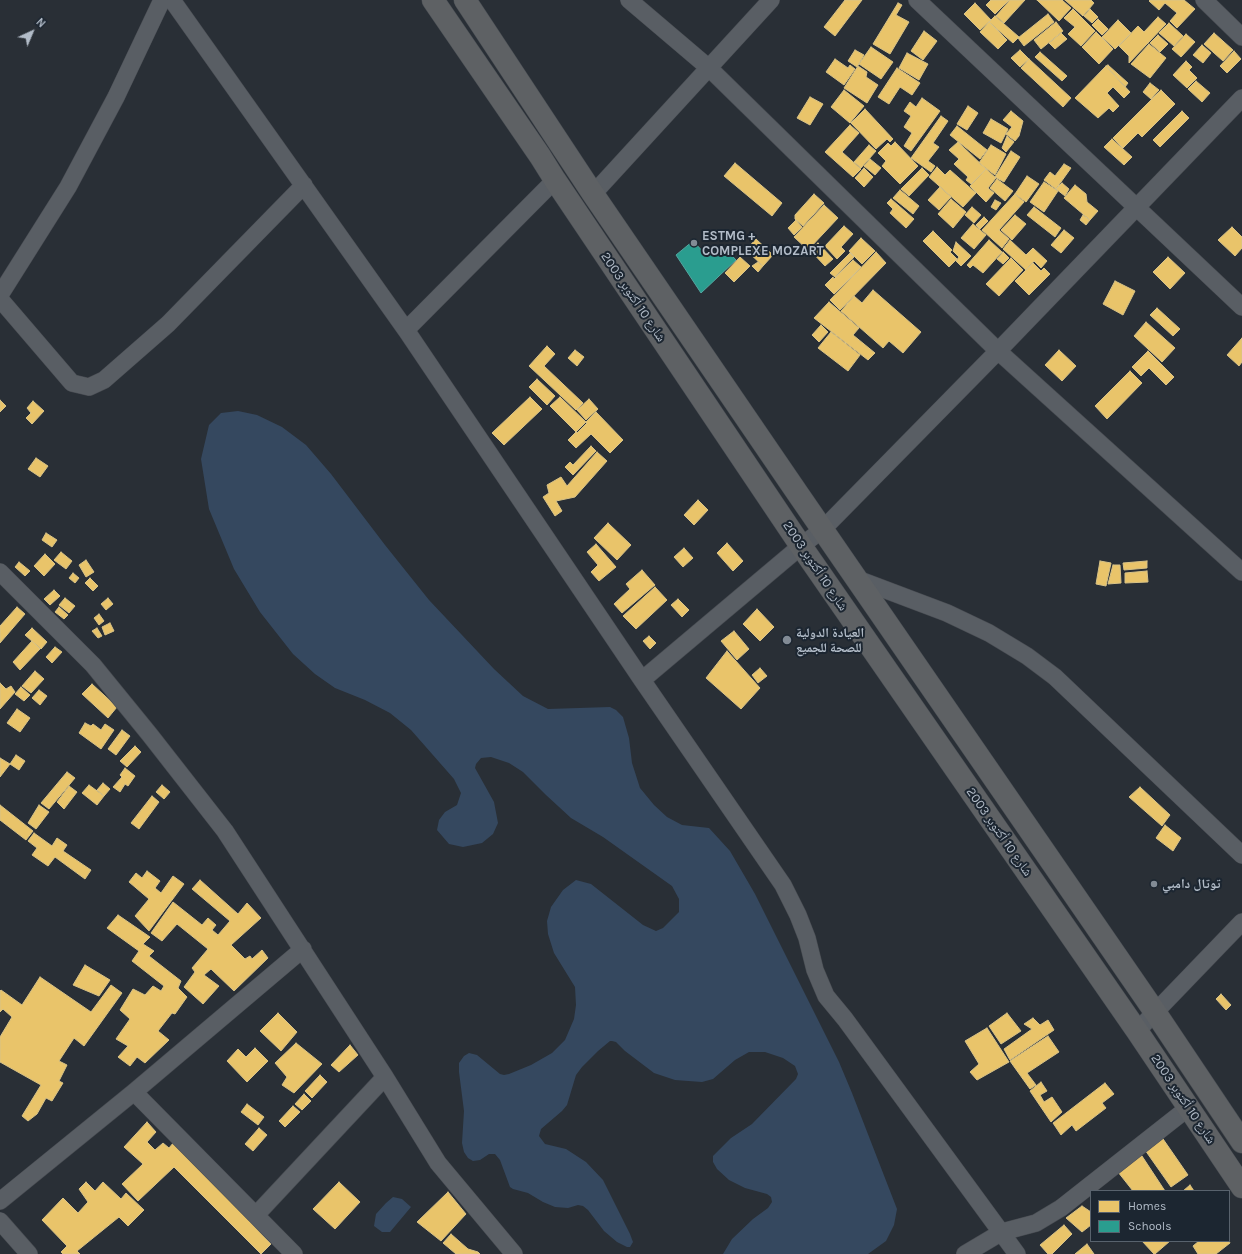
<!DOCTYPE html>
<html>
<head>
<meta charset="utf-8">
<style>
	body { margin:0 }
	#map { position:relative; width:1242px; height:1254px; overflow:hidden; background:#292f36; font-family:Karla,sans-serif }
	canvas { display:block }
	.legend { position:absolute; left:1090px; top:1190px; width:140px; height:52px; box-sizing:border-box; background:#1c2631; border:1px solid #58626d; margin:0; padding:5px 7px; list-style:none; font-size:12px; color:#b2bcc8 }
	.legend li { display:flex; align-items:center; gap:8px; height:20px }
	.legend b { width:20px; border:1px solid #58626d }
	.north { position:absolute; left:12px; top:12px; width:40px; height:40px; -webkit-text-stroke:3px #1c2631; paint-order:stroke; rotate:44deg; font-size:11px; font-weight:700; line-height:16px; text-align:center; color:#b2bcc8 }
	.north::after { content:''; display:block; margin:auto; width:14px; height:18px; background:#b2bcc8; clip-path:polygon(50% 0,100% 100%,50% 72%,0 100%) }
</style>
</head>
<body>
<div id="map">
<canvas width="1242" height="1254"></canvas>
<ul class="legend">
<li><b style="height:11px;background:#e9c46a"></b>Homes</li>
<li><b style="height:11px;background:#2a9d8f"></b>Schools</li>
</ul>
<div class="north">N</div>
</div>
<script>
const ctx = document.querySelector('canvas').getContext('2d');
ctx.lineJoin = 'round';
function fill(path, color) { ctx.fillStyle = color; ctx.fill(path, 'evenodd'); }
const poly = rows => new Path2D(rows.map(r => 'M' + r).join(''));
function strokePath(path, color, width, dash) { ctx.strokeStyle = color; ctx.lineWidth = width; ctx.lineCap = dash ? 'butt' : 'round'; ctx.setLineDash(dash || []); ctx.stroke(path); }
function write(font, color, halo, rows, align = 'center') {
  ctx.font = font + ' Karla,"Noto Naskh Arabic",sans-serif'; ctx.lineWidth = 4; ctx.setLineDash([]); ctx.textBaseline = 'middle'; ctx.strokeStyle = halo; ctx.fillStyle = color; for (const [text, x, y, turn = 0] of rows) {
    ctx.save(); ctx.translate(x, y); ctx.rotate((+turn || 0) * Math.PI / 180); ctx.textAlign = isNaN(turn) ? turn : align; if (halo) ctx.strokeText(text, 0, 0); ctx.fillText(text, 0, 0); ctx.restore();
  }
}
fill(poly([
	[238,411,257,415,282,427,306,445,331,474,385,545,429,600,494,669,523,696,548,709,610,707,616,710,623,717,629,738,632,763,640,788,654,805,667,817,682,825,709,828,730,851,755,894,839,1062,852,1093,897,1209,894,1225,886,1241,868,1254,723,1254,732,1239,753,1219,768,1208,772,1202,771,1197,767,1194,745,1188,729,1180,717,1169,713,1162,713,1156,731,1138,752,1124,796,1079,798,1074,795,1066,783,1058,765,1052,749,1052,735,1060,713,1079,702,1082,675,1080,654,1073,625,1051,616,1042,612,1041,610,1041,598,1051,582,1067,576,1075,567,1105,562,1111,541,1129,539,1136,545,1144,566,1149,586,1162,603,1180,630,1234,633,1242,630,1247,627,1247,617,1242,604,1231,588,1210,583,1206,578,1205,568,1208,555,1207,543,1202,528,1193,513,1189,510,1187,500,1160,495,1154,489,1154,480,1160,473,1161,468,1158,464,1152,462,1143,464,1111,459,1072,459,1063,464,1056,469,1053,477,1055,500,1074,504,1075,509,1074,531,1065,552,1053,565,1040,574,1019,576,1005,575,987,554,953,548,934,547,921,551,907,563,890,576,880,591,884,643,925,656,931,663,928,679,912,679,899,672,886,603,837,571,818,546,795,523,772,509,763,491,757,481,758,476,764,475,768,494,802,498,823,493,834,482,843,463,847,449,844,437,830,439,820,445,812,457,805,461,793,454,779,411,730,390,713,365,700,335,688,315,674,293,654,260,612,234,569,209,509,201,459,209,425,221,413],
	[393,1197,402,1199,411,1207,390,1232,382,1232,374,1226,376,1214,386,1203]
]), '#35485f');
const homes = poly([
	[845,0,862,0,835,36,824,27,845,0],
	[991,0,1009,0,995,14,986,5,991,0],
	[1010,0,1025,0,1004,23,996,16,1010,0],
	[1037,0,1062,0,1071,8,1059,21,1037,0],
	[1065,0,1091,0,1094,3,1083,16,1065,0],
	[1150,0,1184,0,1195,9,1177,28,1170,21,1177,13,1165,3,1159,10,1149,1,1150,0],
	[898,3,902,5,896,15,909,22,890,54,873,44,898,3],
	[975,3,991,20,980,30,964,14,975,3],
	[1073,9,1095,31,1081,46,1068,34,1075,27,1064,18,1073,9],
	[1090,9,1098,17,1092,23,1084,16,1090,9],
	[1048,14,1054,22,1024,46,1018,38,1048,14],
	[995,16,1019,37,1013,43,989,22,995,16],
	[1158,17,1166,24,1129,63,1129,56,1119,46,1138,26,1144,32,1158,17],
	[1098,19,1108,29,1102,35,1092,25,1098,19],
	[1118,20,1131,33,1115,49,1102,37,1118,20],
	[989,22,1007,40,998,49,980,32,989,22],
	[1056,22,1063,31,1041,49,1034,40,1056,22],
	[1169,23,1183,36,1174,46,1159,33,1169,23],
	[924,31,937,41,923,60,911,51,924,31],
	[1096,32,1113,49,1099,64,1082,47,1096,32],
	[1061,33,1067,39,1055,49,1049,43,1061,33],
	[1214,33,1233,50,1223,61,1204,44,1214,33],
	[1186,34,1195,42,1181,57,1172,49,1186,34],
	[1158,35,1168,44,1160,52,1150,43,1158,35],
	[1149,44,1166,58,1150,78,1131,64,1149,44],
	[1202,45,1211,53,1203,63,1193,55,1202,45],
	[871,47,893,62,881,79,859,64,871,47],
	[855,50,864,55,857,67,848,61,855,50],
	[1020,50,1029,59,1020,67,1011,58,1020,50],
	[1234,51,1241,59,1227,73,1220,66,1234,51],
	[1040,52,1067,76,1062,81,1035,57,1040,52],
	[907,53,928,64,919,80,899,68,907,53],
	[835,59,848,68,850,65,855,69,844,85,826,72,835,59],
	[1029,59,1071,98,1063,107,1021,68,1029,59],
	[1186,61,1192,67,1189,70,1197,78,1187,88,1173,75,1186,61],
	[1108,65,1128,83,1125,87,1106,66,1108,65],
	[858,66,867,72,866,77,878,85,867,103,844,88,858,66],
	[1106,66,1130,92,1124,98,1113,87,1107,93,1119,106,1113,112,1109,108,1098,118,1075,98,1106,66],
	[897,68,920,83,912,95,900,87,889,104,878,97,897,68],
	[1196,81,1210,93,1202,102,1188,89,1196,81],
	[1150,83,1159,90,1151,99,1143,92,1150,83],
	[844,90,864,106,850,123,831,107,844,90],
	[1161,90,1175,104,1142,137,1138,133,1123,148,1113,138,1161,90],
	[810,97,823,104,810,125,797,118,810,97],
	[922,98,940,111,911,151,904,146,912,133,904,127,911,116,904,111,910,102,916,107,922,98],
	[968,106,978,113,967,130,957,124,968,106],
	[865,109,893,139,890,142,887,139,876,149,851,123,865,109],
	[1011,111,1023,121,1019,136,1015,141,1006,134,1012,127,1003,120,1011,111],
	[1182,111,1189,118,1160,147,1153,140,1182,111],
	[941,116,948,121,933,143,939,147,928,161,935,166,931,172,911,158,941,116],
	[991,119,1008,129,1001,143,983,133,991,119],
	[850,125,859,133,842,152,861,169,853,177,825,152,850,125],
	[957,126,987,150,980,159,950,135,957,126],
	[1007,136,1014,142,1006,152,1002,148,1007,136],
	[1112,139,1132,157,1124,165,1104,147,1112,139],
	[895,142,918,166,900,184,882,166,886,161,878,153,888,143,891,146,895,142],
	[958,142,986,169,971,184,966,180,968,177,954,164,959,159,949,150,958,142],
	[869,145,876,151,861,168,854,162,869,145],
	[991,145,1006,154,995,175,979,163,991,145],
	[1011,151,1020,157,1004,182,995,177,1011,151],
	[870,159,881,168,875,175,864,166,870,159],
	[735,163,782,203,772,216,724,176,735,163],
	[1064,164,1071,168,1056,189,1044,180,1050,172,1055,176,1064,164],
	[937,167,945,175,950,170,976,193,963,207,929,177,937,167],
	[864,168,873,177,864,187,855,178,864,168],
	[922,168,929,175,909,196,901,189,922,168],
	[986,169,996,178,988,188,994,193,986,202,970,186,986,169],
	[1027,176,1039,184,1026,202,1015,194,1027,176],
	[997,179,1013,191,1005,201,990,188,997,179],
	[1044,182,1058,191,1044,212,1030,202,1044,182],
	[1062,183,1069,189,1065,196,1056,189,1062,183],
	[1075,185,1086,194,1087,202,1098,211,1090,220,1064,198,1075,185],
	[940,187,951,197,939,210,928,200,940,187],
	[900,190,919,206,913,214,893,198,900,190],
	[814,194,824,203,803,226,795,219,795,215,814,194],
	[1015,194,1024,202,999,230,1009,239,1002,248,982,230,1015,194],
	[891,199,914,219,906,228,890,213,893,209,887,203,891,199],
	[951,199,966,212,953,228,938,214,951,199],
	[995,200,1001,203,996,210,991,207,995,200],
	[824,205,838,218,808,250,794,237,824,205],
	[972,207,981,215,974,223,965,215,972,207],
	[1034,207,1061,228,1055,237,1027,215,1034,207],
	[1015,215,1026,224,1012,240,1001,230,1015,215],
	[1083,215,1090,220,1086,225,1080,220,1083,215],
	[984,217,988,221,980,229,976,225,984,217],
	[796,220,802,227,794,235,788,228,796,220],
	[973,224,986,235,974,249,961,238,973,224],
	[844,226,853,234,841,247,845,251,837,259,825,246,844,226],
	[1232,227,1242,237,1242,248,1235,256,1218,240,1232,227],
	[1064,230,1074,238,1061,253,1051,245,1064,230],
	[933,231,952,250,950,252,957,259,949,267,923,241,933,231],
	[861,238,875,251,862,264,849,251,861,238],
	[756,239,773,255,763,266,746,250,756,239],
	[989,240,1002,252,983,273,973,265,970,268,967,265,989,240],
	[1010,240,1026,255,1033,248,1047,261,1041,268,1034,261,1026,270,1003,249,1010,240],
	[956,242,971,256,961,266,956,261,959,257,953,251,956,242],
	[818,243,833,259,825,266,810,250,818,243],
	[876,252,886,263,840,310,830,300,876,252],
	[1003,252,1009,258,1003,264,997,259,1003,252],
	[850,253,854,257,835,277,830,273,850,253],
	[740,257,750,266,734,282,725,273,740,257],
	[1168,257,1185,273,1170,289,1153,272,1168,257],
	[1011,258,1023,270,999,296,986,284,1011,258],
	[853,260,861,267,834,294,825,285,833,277,834,279,853,260],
	[758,262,763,266,758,272,752,266,758,262],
	[1033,263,1041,271,1044,268,1050,274,1029,295,1015,281,1033,263],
	[1115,281,1135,291,1123,315,1103,304,1115,281],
	[873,290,921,332,903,353,889,341,883,348,841,311,854,296,862,303,873,290],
	[829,302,859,328,853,335,875,353,868,360,814,318,829,302],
	[1157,308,1180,329,1173,336,1150,315,1157,308],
	[1146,322,1175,348,1162,362,1134,336,1146,322],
	[821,325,828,332,819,342,812,335,821,325],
	[831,332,860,355,848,371,818,348,831,332],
	[1242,338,1242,362,1239,366,1227,355,1242,338],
	[547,346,555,354,544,366,583,403,576,410,529,366,547,346],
	[575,350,584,357,577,366,568,358,575,350],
	[1059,350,1076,366,1062,381,1045,365,1059,350],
	[1148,351,1174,377,1166,385,1149,368,1141,376,1132,367,1148,351],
	[1130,371,1142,383,1107,419,1095,406,1130,371],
	[537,379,555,396,547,405,529,387,537,379],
	[530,397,542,409,504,445,492,433,530,397],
	[560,397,587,423,577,433,550,406,560,397],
	[589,399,598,409,586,420,577,410,589,399],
	[0,400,6,406,0,412,0,400],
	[33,401,44,411,32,424,26,418,31,413,27,408,33,401],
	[596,412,623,440,610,453,591,434,576,448,568,440,596,412],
	[591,446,596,451,573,475,565,467,570,462,573,465,591,446],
	[597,452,607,461,575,497,556,501,562,511,555,516,543,497,549,493,547,485,561,477,567,486,597,452],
	[36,458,48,466,40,477,28,469,36,458],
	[698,500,708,510,694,525,684,515,698,500],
	[608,523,631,545,617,560,594,538,608,523],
	[46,533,57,540,52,547,42,540,46,533],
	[727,543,743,561,733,571,717,553,727,543],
	[596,544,616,567,599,581,591,572,598,565,587,552,596,544],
	[684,548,693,558,683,567,674,557,684,548],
	[61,552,72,561,66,569,54,560,61,552],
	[45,554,55,564,44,576,34,566,45,554],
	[86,560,94,572,86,577,79,565,86,560],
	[1100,561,1111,563,1106,586,1096,584,1100,561],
	[1147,561,1147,568,1124,570,1123,563,1147,561],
	[19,562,30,571,25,576,15,567,19,562],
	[1113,565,1120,565,1121,583,1108,584,1113,565],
	[642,570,655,585,622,613,614,604,630,589,626,584,642,570],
	[1147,571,1148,582,1125,583,1125,573,1147,571],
	[73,573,79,578,75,583,69,578,73,573],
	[90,578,98,586,93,591,85,583,90,578],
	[655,587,667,600,636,629,623,616,655,587],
	[54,590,60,596,50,605,44,599,54,590],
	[65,598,75,606,69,613,59,605,65,598],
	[108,598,113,604,106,610,101,604,108,598],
	[678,599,689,610,682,617,671,605,678,599],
	[17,607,25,614,0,643,0,626,17,607],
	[59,607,68,615,64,619,55,612,59,607],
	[757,609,774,627,760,641,743,624,757,609],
	[99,614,104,621,99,625,94,618,99,614],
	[110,623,114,631,105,635,102,627,110,623],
	[32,628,47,642,41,649,25,635,32,628],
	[97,628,102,636,98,638,92,631,97,628],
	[734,631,749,649,737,660,721,641,734,631],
	[649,636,656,643,650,649,643,641,649,636],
	[32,641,40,649,20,670,13,662,32,641],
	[55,647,62,652,52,663,46,657,55,647],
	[727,651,760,688,741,709,706,678,727,651],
	[760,668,767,676,758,683,752,675,760,668],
	[35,671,44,679,31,693,22,686,35,671],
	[0,683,6,689,11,686,15,692,0,709,0,683],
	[92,684,117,707,108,718,82,694,92,684],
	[21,687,30,695,24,701,15,694,21,687],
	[39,690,47,696,40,705,32,698,39,690],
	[17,709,30,718,20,732,7,723,17,709],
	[85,723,91,726,93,724,101,730,105,724,114,730,101,749,79,733,85,723],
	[122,730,130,736,116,755,108,749,122,730],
	[135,746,141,752,127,767,120,761,135,746],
	[16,755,25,761,19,770,10,764,16,755],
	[0,758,10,764,0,777,0,758],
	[125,768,135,776,128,786,125,784,120,792,113,787,122,777,120,775,125,768],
	[67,772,75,778,49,809,41,803,67,772],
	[103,783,110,789,104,796,97,790,103,783],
	[89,785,104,796,97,805,82,793,89,785],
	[162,785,170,792,164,799,156,792,162,785],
	[69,786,77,792,64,809,57,802,69,786],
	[1140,787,1170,815,1162,826,1129,797,1140,787],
	[152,796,159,802,139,829,131,823,152,796],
	[0,805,33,831,26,840,0,820,0,805],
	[39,805,49,812,36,829,28,823,39,805],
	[1165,825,1181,838,1173,851,1156,838,1165,825],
	[34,833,52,846,57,838,67,845,63,851,91,870,85,879,55,857,48,866,32,855,37,848,28,841,34,833],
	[147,871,160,881,155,888,161,893,173,876,184,884,149,931,135,916,149,899,129,882,136,873,142,878,147,871],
	[200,880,238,914,247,903,261,918,231,945,245,959,250,956,252,959,262,950,268,958,234,991,211,969,204,975,219,986,203,1004,184,987,195,972,192,968,208,949,177,924,162,941,151,933,173,902,202,925,208,918,216,925,212,930,218,935,230,921,192,889,200,880],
	[118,915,150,937,143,944,154,951,149,956,181,981,178,988,187,997,175,1014,172,1013,158,1031,169,1040,145,1063,137,1057,130,1066,118,1057,128,1046,116,1039,130,1019,120,1010,133,989,145,995,153,986,161,991,164,986,132,961,139,951,107,928,118,915],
	[85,965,110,980,99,996,73,985,85,965],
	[40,977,91,1012,111,985,122,993,84,1046,74,1038,59,1061,67,1065,59,1081,63,1083,52,1101,46,1098,37,1114,28,1121,22,1116,41,1085,0,1062,0,1037,12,1017,3,1009,0,1012,0,991,1,990,22,1005,40,977],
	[1221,994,1231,1005,1226,1010,1216,999,1221,994],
	[278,1013,297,1032,281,1051,260,1031,278,1013],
	[1007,1013,1021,1031,1001,1044,989,1026,1007,1013],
	[1033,1018,1040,1025,1048,1020,1054,1030,1010,1060,1004,1049,1032,1029,1024,1024,1033,1018],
	[987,1028,1009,1062,977,1080,970,1072,979,1064,965,1041,987,1028],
	[1048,1036,1059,1052,1027,1073,1036,1085,1030,1089,1010,1061,1048,1036],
	[296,1043,322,1064,294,1093,282,1085,287,1077,275,1063,296,1043],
	[350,1045,358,1055,339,1072,331,1065,350,1045],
	[255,1048,268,1061,247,1082,227,1061,238,1049,246,1057,255,1048],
	[320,1075,327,1082,312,1098,305,1091,320,1075],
	[1041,1082,1047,1091,1040,1095,1044,1102,1052,1097,1062,1112,1051,1122,1030,1091,1041,1082],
	[1105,1083,1114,1094,1102,1103,1106,1108,1076,1131,1072,1125,1061,1135,1053,1123,1105,1083],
	[304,1094,311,1101,302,1110,295,1104,304,1094],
	[247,1104,264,1117,258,1125,241,1112,247,1104],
	[293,1106,300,1112,285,1127,279,1121,293,1106],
	[147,1122,156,1132,147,1142,155,1150,163,1143,169,1148,174,1142,271,1244,261,1254,174,1167,138,1201,122,1184,143,1164,124,1147,147,1122],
	[259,1128,267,1135,253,1151,245,1144,259,1128],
	[1161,1136,1188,1175,1171,1187,1145,1150,1161,1136],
	[1140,1153,1165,1191,1133,1191,1118,1172,1140,1153],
	[86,1182,95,1191,103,1182,121,1199,126,1193,144,1210,128,1226,119,1217,77,1251,80,1254,63,1254,61,1252,67,1246,42,1220,63,1198,78,1213,88,1202,79,1189,86,1182],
	[339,1182,360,1202,335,1229,313,1209,339,1182],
	[1190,1185,1194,1191,1183,1191,1190,1185],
	[448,1192,466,1214,441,1241,417,1222,448,1192],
	[1082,1206,1091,1212,1091,1225,1082,1232,1066,1218,1082,1206],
	[1064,1225,1072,1234,1052,1254,1048,1254,1040,1245,1064,1225],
	[451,1234,468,1249,478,1252,480,1254,456,1254,443,1243,451,1234],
	[1142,1241,1170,1241,1155,1254,1154,1254,1142,1241],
	[1199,1241,1229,1241,1230,1243,1216,1254,1198,1254,1193,1246,1199,1241],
	[1087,1244,1094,1254,1075,1254,1087,1244]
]);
fill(homes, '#e9c46a');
strokePath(homes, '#d8c286', 1);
const schools = poly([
	[693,241,708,257,722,245,736,260,701,293,676,255,693,241]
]);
fill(schools, '#2a9d8f');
strokePath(schools, '#53a6a0', 1);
const street = poly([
	[172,0,406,330,642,680,783,885,798,915,807,938,815,970,826,996,845,1019,1017,1254],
	[629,0,709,68,998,351,1242,572],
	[917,0,1242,307],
	[1204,0,1242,37],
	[593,194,771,0],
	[0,295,68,187,116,97,162,0],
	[0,299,72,383,89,387,104,380,168,324,304,185],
	[406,330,555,180],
	[0,572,93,665,150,735,225,831,385,1077,438,1163,514,1254],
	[857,579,947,613,989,633,1027,656,1055,677,1242,855],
	[642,680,801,546,823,529,998,351,1242,98],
	[1137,1031,1242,922],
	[134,1092,294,1254],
	[0,1201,134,1092,303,949],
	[256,1215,385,1077],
	[0,1221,29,1254],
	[965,1254,1002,1232,1036,1223,1061,1208,1188,1108]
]);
const highway = poly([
	[433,0,540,156,555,180,801,546,1137,1031,1242,1187],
	[465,0,593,194,798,494,1155,1012,1242,1142]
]);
strokePath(street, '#474b51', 18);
strokePath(highway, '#464b51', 23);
strokePath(street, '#595e64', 17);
strokePath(highway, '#5e6164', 22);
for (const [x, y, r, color] of [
	[694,243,4,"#828b95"],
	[787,640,5,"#828b95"],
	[1154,884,4,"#828b95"]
]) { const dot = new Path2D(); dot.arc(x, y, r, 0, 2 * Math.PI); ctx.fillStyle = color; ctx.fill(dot); strokePath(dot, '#1c2631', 1.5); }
write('bold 13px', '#b2bcc8', '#1c2631', [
	["ESTMG +",702,236],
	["COMPLEXE MOZART",702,251],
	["العيادة الدولية",796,633],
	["للصحة للجميع",796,648],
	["توتال دامبي",1162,884]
], 'left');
write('13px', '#b2bcc8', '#1c2631', [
	["شارع 10 أكتوبر 2003",633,297,56],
	["شارع 10 أكتوبر 2003",815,566,56],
	["شارع 10 أكتوبر 2003",999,832,55],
	["شارع 10 أكتوبر 2003",1183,1099,56]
]);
</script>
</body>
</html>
